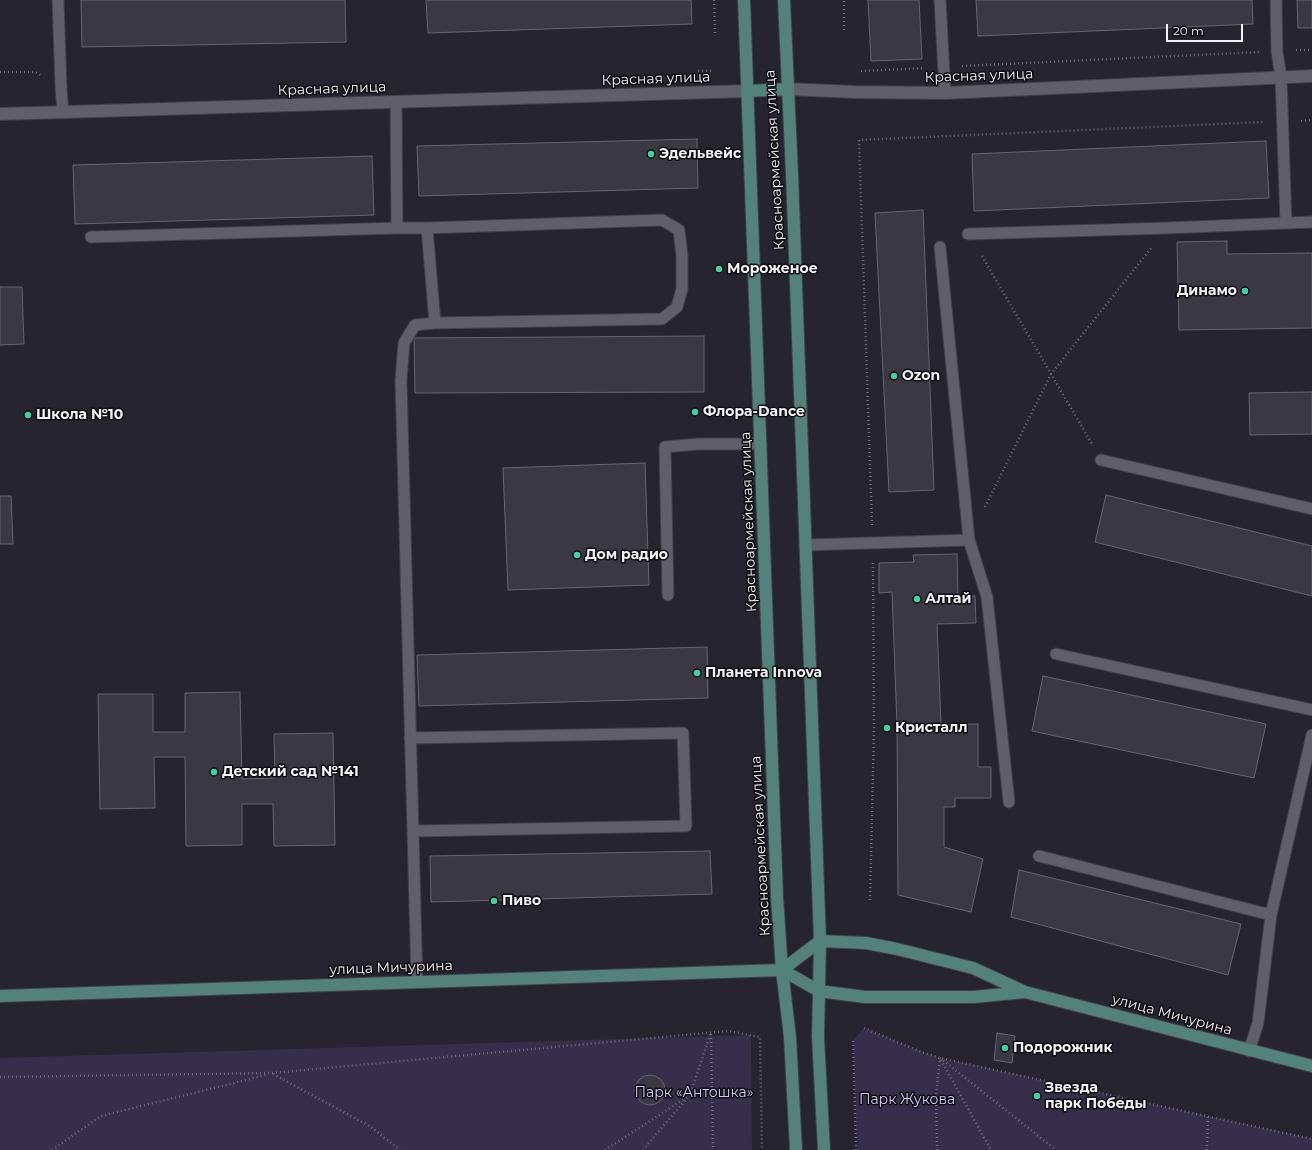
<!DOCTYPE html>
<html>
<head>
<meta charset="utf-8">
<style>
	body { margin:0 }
	#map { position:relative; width:1312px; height:1150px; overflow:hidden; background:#26242e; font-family:Montserrat,sans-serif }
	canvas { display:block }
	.scale { position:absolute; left:1166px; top:24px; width:77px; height:18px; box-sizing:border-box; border:2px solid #f2f1f8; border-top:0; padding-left:5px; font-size:12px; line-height:14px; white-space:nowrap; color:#f2f1f8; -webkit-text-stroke:3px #0f0e12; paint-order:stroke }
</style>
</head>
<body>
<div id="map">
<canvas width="1312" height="1150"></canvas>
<div class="scale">20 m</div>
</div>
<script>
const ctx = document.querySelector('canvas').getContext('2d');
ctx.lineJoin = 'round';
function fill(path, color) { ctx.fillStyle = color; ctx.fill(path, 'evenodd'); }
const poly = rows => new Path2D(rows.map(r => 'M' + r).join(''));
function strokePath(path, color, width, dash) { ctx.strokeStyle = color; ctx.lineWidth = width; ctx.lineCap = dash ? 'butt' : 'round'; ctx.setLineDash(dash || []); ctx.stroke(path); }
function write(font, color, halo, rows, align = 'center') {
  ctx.font = font + ' Montserrat,sans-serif'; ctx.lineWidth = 3; ctx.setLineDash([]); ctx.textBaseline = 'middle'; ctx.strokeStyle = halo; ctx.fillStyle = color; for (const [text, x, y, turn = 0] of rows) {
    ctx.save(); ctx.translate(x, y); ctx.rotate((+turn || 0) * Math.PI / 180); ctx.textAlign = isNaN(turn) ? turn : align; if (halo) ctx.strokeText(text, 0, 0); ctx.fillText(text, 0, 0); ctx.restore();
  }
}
fill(poly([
	[864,1028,919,1051,940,1058,1312,1139,1312,1150,857,1150,853,1041],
	[751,1035,752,1150,0,1150,0,1058]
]), '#362f49');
const building = poly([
	[81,0,345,0,346,42,82,47,81,0],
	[426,0,691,0,692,24,428,33,426,0],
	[868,0,919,0,922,59,871,61,868,0],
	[976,0,1252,0,1253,24,978,36,976,0],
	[1297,0,1312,0,1312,28,1298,28,1297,0],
	[697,139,698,188,419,196,417,146,697,139],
	[1266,141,1269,198,974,211,972,154,1266,141],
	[372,156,374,215,75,224,73,165,372,156],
	[923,210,934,490,889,492,875,213,923,210],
	[1227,241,1227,254,1312,253,1312,328,1179,330,1177,242,1227,241],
	[0,287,22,287,24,344,0,345,0,287],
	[704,336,704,392,415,393,414,338,704,336],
	[1312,392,1312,434,1250,435,1249,393,1312,392],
	[645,463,649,585,508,590,503,468,645,463],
	[1106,495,1312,546,1312,596,1095,542,1106,495],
	[0,496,11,496,13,544,0,544,0,496],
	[957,554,958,596,975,596,976,623,937,624,941,724,897,725,892,592,879,593,879,563,914,562,913,555,957,554],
	[707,647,708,698,419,706,417,655,707,647],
	[1043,676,1266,724,1254,778,1032,731,1043,676],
	[240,692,242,779,275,778,274,734,333,733,335,845,274,846,273,804,242,804,242,845,186,846,185,757,154,757,155,808,100,809,98,694,153,694,153,732,185,732,185,693,240,692],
	[978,724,978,767,991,767,991,798,955,798,955,807,944,807,944,847,983,859,971,912,898,895,897,725,978,724],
	[710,851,712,894,431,902,430,856,710,851],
	[1019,870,1241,924,1228,975,1011,917,1019,870],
	[997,1033,1015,1036,1012,1063,994,1060,997,1033],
	'635 1090a15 15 0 1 1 30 0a15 15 0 1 1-30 0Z'
]);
fill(building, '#3a3842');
strokePath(building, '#686571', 1);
const lane = poly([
	[58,0,61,88,63,112],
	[940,0,945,93],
	[1276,0,1277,52,1281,77,1286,223],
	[396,102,397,228,427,228,435,323,415,325,404,343,401,380,417,982],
	[427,228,662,220,679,230,682,256,682,289,677,307,662,319,435,323],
	[968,234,1167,228,1312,222],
	[91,237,397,228],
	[1101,460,1312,509],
	[969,540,987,597,1009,802],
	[805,545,969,540,940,247],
	[668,595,665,447,698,444,761,444],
	[1056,654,1312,710],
	[410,738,683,733,686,826,414,831],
	[1039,856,1271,915],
	[1249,1051,1258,1023,1271,915,1312,735]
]);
const street = poly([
	[787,89,855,92,945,93,1312,76],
	[0,114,748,91]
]);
const secondary = poly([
	[744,0,777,897,782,970,790,1037,796,1150],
	[784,0,792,174,820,941,818,1037,824,1150],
	[748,91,787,89],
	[782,970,820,941,866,943,897,949,973,968,1025,992,1312,1066],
	[0,996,782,970,819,991,865,997,974,997,1025,992]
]);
strokePath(lane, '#413f48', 13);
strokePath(street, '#413f48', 14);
strokePath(secondary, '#413f48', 14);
strokePath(poly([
	[714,0,715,33],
	[844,30,844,0],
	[1296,50,1312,50],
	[962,66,1259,52],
	[698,71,711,71],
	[861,71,925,68],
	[0,72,35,72,42,76],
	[1301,121,1312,120],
	[982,256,1092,444],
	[985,507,1051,374,1152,247],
	[872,525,859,140,1264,122],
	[870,900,874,729,873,562],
	[864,1028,919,1051,940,1058,1312,1139],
	[711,1034,713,1150],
	[853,1041,856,1150],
	[940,1058,1056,1150],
	[941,1060,991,1150],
	[273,1074,371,1127,400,1150],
	[0,1077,272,1073,728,1031,760,1037,762,1150],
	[52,1150,101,1116,266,1075],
	[605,1150,690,1095,711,1032],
	[643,1150,687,1098],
	[937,1150,936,1095,940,1059],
	[1207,1150,1208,1117]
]), '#716f78', 2.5, [1, 3]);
strokePath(lane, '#605e69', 11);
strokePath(street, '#605e69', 12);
strokePath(secondary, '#52827a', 12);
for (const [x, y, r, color] of [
	[651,154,4,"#3dd4a3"],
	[719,269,4,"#3dd4a3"],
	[1245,291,4,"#3dd4a3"],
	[894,376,4,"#3dd4a3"],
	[695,412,4,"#3dd4a3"],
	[28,415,4,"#3dd4a3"],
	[577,555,4,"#3dd4a3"],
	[917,599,4,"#3dd4a3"],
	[697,673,4,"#3dd4a3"],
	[887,728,4,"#3dd4a3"],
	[214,772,4,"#3dd4a3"],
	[494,901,4,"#3dd4a3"],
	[1005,1048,4,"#3dd4a3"],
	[1037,1096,4,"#3dd4a3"]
]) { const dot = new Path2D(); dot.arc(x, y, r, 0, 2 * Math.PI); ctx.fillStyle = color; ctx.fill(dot); strokePath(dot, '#0f0e12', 1.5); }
write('14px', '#f2f1f8', '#0f0e12', [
	["Красная улица",979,76,-2],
	["Красная улица",656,79,-2],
	["Красная улица",332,89,-2],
	["Красноармейская улица",775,160,-93],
	["Красноармейская улица",749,522,-92],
	["Красноармейская улица",761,846,-93],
	["улица Мичурина",391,968,-2],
	["улица Мичурина",1172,1015,15]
]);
write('bold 14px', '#f2f1f8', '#0f0e12', [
	["Эдельвейс",659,154],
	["Мороженое",727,269],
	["Динамо",1237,291,"right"],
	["Ozon",902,376],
	["Флора-Dance",703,412],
	["Школа №10",36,415],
	["Дом радио",585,555],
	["Алтай",925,599],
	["Планета Innova",705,673],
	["Кристалл",895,728],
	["Детский сад №141",222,772],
	["Пиво",502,901],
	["Подорожник",1013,1048],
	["Звезда",1045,1088],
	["парк Победы",1045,1104]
], 'left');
write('14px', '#d6c8fc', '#0f0e12', [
	["Парк «Антошка»",694,1093],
	["Парк Жукова",907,1100]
]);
</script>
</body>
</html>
